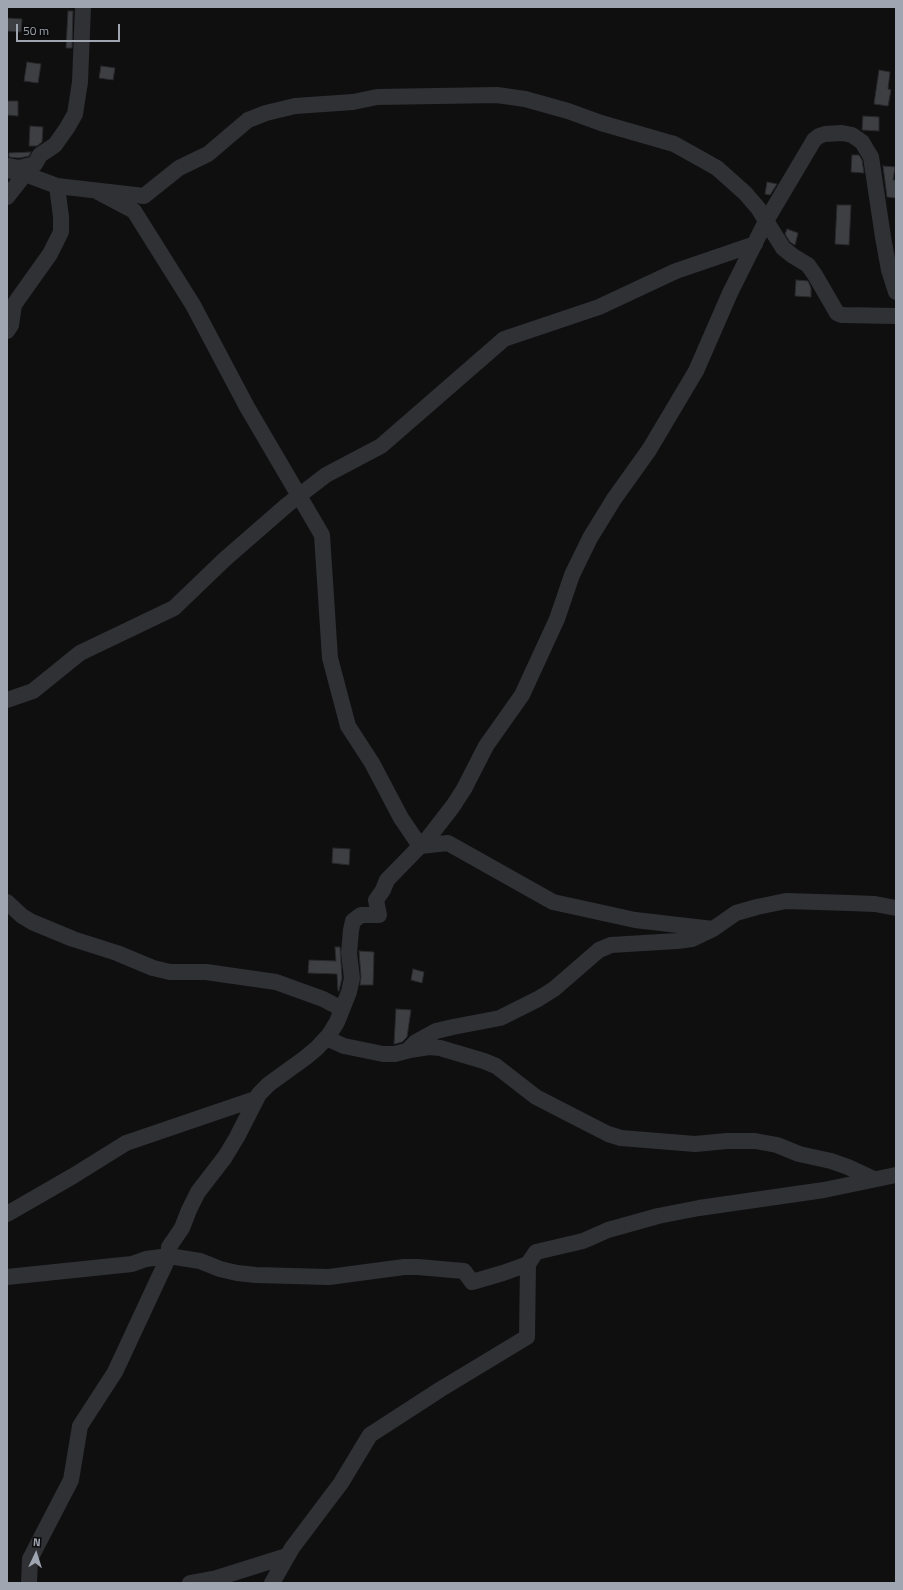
<!DOCTYPE html>
<html>
<head>
<meta charset="utf-8">
<style>
	body { margin:0 }
	#map { position:relative; width:903px; height:1590px; overflow:hidden; background:#0f0f10; font-family:"Titillium Web",sans-serif }
	canvas { display:block }
	.frame { position:absolute; inset:0; border:8px solid #a0a6b1; pointer-events:none }
	.north { position:absolute; left:16px; top:1534px; width:40px; height:40px; -webkit-text-stroke:3px #0a0a0b; paint-order:stroke; rotate:4deg; font-size:11px; font-weight:700; line-height:16px; text-align:center; color:#a0a6b1 }
	.north::after { content:''; display:block; margin:auto; width:14px; height:18px; background:#a0a6b1; clip-path:polygon(50% 0,100% 100%,50% 72%,0 100%) }
	.scale { position:absolute; left:16px; top:24px; width:104px; height:18px; box-sizing:border-box; border:2px solid #a0a6b1; border-top:0; padding-left:5px; font-size:12px; line-height:14px; white-space:nowrap; color:#a0a6b1; -webkit-text-stroke:3px #0a0a0b; paint-order:stroke }
</style>
</head>
<body>
<div id="map">
<canvas width="903" height="1590"></canvas>
<div class="frame"></div>
<div class="north">N</div>
<div class="scale">50 m</div>
</div>
<script>
const ctx = document.querySelector('canvas').getContext('2d');
ctx.lineJoin = 'round';
function fill(path, color) { ctx.fillStyle = color; ctx.fill(path, 'evenodd'); }
const poly = rows => new Path2D(rows.map(r => 'M' + r).join(''));
function strokePath(path, color, width, dash) { ctx.strokeStyle = color; ctx.lineWidth = width; ctx.lineCap = dash ? 'butt' : 'round'; ctx.setLineDash(dash || []); ctx.stroke(path); }
const building = poly([
	[68,11,73,11,72,48,66,48,68,11],
	[7,18,22,19,21,32,7,31,7,18],
	[27,62,41,64,38,83,24,81,27,62],
	[101,66,115,68,113,80,99,78,101,66],
	[879,70,890,72,888,89,891,90,888,106,874,104,879,70],
	[7,101,18,101,18,116,7,115,7,101],
	[863,116,879,117,879,131,862,130,863,116],
	[30,126,43,127,42,142,37,146,29,146,30,126],
	[31,152,29,156,19,158,9,157,9,153,31,152],
	[852,155,859,155,862,160,864,173,851,172,852,155],
	[883,166,895,167,893,180,896,180,896,198,887,197,883,166],
	[767,182,777,184,770,195,765,194,767,182],
	[837,205,851,205,849,245,835,244,837,205],
	[787,229,798,233,795,245,790,242,785,234,787,229],
	[796,280,808,281,811,288,811,297,795,296,796,280],
	[333,848,350,849,349,865,332,863,333,848],
	[335,947,340,947,342,978,339,991,338,991,337,974,308,973,309,960,336,961,335,947],
	[359,951,374,952,373,985,360,985,361,977,359,951],
	[413,969,424,972,422,983,411,980,413,969],
	[396,1009,411,1010,407,1037,402,1042,394,1044,396,1009]
]);
fill(building, '#3e3f43');
strokePath(building, '#29292c', 1);
strokePath(poly([
	[9,166,19,168,35,164,40,155,55,145,67,128,75,114,80,82,83,7],
	[7,170,25,174,57,186,144,196,179,168,208,154,248,120,266,113,295,106,353,102,377,97,497,95,525,99,568,111,601,123,674,144,701,159,717,168,745,193,758,208,783,248,793,256,808,265,815,275,837,313,842,315,896,316],
	[98,192,134,211,193,305,247,407,322,535,330,658,348,726,372,763,401,818,420,846,448,843,553,902,635,920,713,929],
	[7,197,25,174],
	[7,331,11,325,14,305,18,299,50,254,61,232,61,217,57,186],
	[7,700,33,691,80,653,174,608,225,559,287,505,326,475,381,446,504,339,599,307,676,271,755,244],
	[7,902,22,916,32,922,73,939,117,953,153,968,170,972,206,972,276,982,323,999,342,1009],
	[326,1038,344,1046,383,1054,395,1054,410,1050,429,1047,440,1048,484,1061,496,1066,536,1097,608,1134,621,1138,695,1144,727,1141,755,1141,777,1145,799,1154,831,1161,848,1167,874,1179],
	[409,1049,416,1042,436,1031,453,1027,500,1018,538,999,554,989,599,950,611,945,677,941,692,939,713,929,736,913,757,907,786,901,850,903,875,904,896,908],
	[7,1214,73,1176,126,1143,255,1099],
	[7,1277,132,1264,146,1259,169,1256,200,1261,220,1269,237,1273,256,1275,329,1277,404,1267,418,1267,464,1271,472,1282,503,1273,528,1264,536,1252,583,1241,608,1230,658,1216,699,1208,824,1190,896,1175],
	[29,1583,30,1559,71,1480,80,1426,115,1372,169,1256,169,1247,182,1228,189,1210,198,1192,225,1157,237,1137,259,1094,269,1084,305,1058,317,1048,329,1035,337,1022,349,992,352,978,349,953,351,930,353,921,361,915,379,915,376,900,383,890,387,880,429,837,453,806,464,789,486,746,522,695,557,619,572,575,590,538,614,499,649,450,696,371,730,293,766,221,814,140,819,136,825,134,842,133,852,135,862,142,871,157,883,237,889,270,896,292],
	[190,1583,217,1578,287,1556],
	[272,1583,292,1548,341,1483,370,1435,441,1389,527,1337,528,1264]
]), '#303135', 16);
</script>
</body>
</html>
